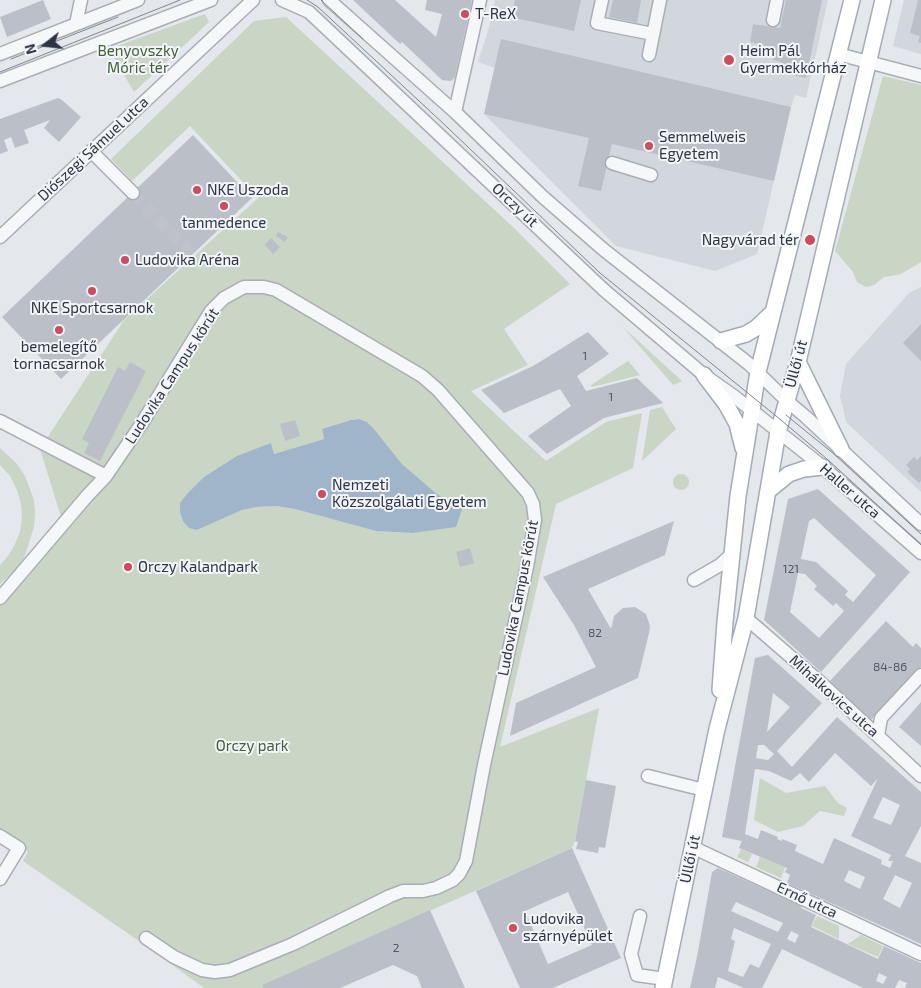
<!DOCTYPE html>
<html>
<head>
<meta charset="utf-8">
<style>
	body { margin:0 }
	#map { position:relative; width:921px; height:988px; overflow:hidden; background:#e4e7eb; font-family:"Exo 2",sans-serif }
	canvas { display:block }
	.north { position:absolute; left:20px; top:20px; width:50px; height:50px; -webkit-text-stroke:4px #f3f5f8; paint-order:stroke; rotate:254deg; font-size:14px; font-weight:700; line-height:20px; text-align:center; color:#2b3443 }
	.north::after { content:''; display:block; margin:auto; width:18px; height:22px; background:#2b3443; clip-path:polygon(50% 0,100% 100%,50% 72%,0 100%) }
</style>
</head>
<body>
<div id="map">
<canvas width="921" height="988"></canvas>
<div class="north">N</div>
</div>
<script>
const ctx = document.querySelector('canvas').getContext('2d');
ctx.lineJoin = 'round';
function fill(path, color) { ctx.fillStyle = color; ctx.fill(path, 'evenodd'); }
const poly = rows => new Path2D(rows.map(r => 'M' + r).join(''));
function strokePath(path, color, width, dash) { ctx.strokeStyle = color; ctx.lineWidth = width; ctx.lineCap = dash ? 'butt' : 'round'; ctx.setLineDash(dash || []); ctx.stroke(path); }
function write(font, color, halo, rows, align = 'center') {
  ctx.font = font + ' "Exo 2",sans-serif'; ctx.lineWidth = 4; ctx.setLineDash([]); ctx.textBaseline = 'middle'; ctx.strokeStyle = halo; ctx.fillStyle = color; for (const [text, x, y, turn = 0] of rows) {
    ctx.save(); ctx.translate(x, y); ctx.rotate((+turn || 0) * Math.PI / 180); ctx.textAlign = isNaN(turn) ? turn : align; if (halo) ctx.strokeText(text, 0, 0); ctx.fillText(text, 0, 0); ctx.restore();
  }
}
fill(poly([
	[495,0,828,0,806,98,795,95,791,107,757,254,715,271,616,246,484,114,495,68,478,62,490,24],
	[904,0,921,0,921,54,893,46],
	[921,287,921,492,846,422,840,396,846,364,909,293]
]), '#d2d6dd');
fill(poly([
	[205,14,209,22,134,92,109,49],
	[286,17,513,227,570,284,504,329,528,365,471,391,546,461,606,422,642,413,633,468,556,504,500,747,599,708,575,841,572,848,262,985,263,988,204,988,149,948,23,861,28,852,0,831,0,593,62,520,40,449,124,320,258,198,190,126,132,181,111,159,254,21],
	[359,419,367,422,402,464,437,494,462,509,411,533,376,531,295,509,277,506,257,507,242,510,197,530,180,503,204,477,271,443,274,454,324,439,322,429,351,420],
	[883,76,921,85,921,262,901,274,884,277,874,285,866,287,857,282,853,272,835,251],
	[623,327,682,381,673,385],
	[628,361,640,375,592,387,591,385],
	[662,407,676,429,642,461,650,410],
	[0,448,17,464,25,476,34,500,35,513,34,527,24,558,17,568,0,584,0,565,8,556,15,544,20,532,22,517,21,504,17,490,10,476,0,465],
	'673 482a8 8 0 1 1 16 0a8 8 0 1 1-16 0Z',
	[760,778,786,793,825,786,838,803,847,808,844,816,820,811,803,826,778,832,754,820],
	[741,849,752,854,748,862,737,857],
	[760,857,785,867,781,878,756,867],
	[817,916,839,926,839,939,812,926],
	[861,935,883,946,878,957,848,944]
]), '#c9d5c5');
fill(poly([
	[359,419,367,422,373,428,402,464,437,494,462,509,456,527,412,533,376,531,295,509,277,506,257,507,242,510,197,530,189,528,183,521,180,512,180,503,187,494,204,477,237,456,271,443,274,454,324,439,322,429,351,420]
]), '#a0b4ca');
fill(poly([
	[43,0,51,19,7,37,0,17],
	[353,0,395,0,436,37,442,14,425,10,427,0,472,0,455,77,451,81,442,80,402,42,400,44],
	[515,0,581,0,574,31,511,17],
	[613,0,641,0,637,23,609,17],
	[786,0,822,0,806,78,778,72,781,62,773,60,774,55,762,53,764,45,750,42,753,24,780,28],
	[918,0,921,0,921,43,918,42,920,36,910,33],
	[501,39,791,107,774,181,612,144,601,191,578,186,589,138,484,114],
	[58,98,62,100,81,117,59,142,44,128,50,120,24,130,29,143,15,148,11,137,4,140,8,151,0,154,0,119],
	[193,135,252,198,61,379,2,317],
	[278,232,288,237,285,242,276,236],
	[271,238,280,247,273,254,265,245],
	[921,324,921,361,903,343],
	[588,332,609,354,577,376,586,391,637,378,663,403,604,418,547,454,528,436,571,406,560,389,504,413,481,390,533,366],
	[130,362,146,371,100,461,84,453,89,443,82,439,118,367,125,371],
	[295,420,300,436,285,441,280,424],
	[921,456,921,481,919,483,907,472,910,469,906,465,914,457,917,460],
	[818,489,910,572,821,672,764,620,788,499],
	[814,518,876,575,853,602,845,595,848,591,816,562,801,559,809,521],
	[798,573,805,574,817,586,814,589,833,606,836,603,844,611,819,638,790,612],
	[674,521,665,555,588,589,611,629,614,616,623,608,635,607,646,614,650,626,649,633,638,678,510,736,516,703,596,667,574,625,543,577],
	[470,548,474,563,460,567,456,552],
	[886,621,913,647,916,643,921,648,921,667,869,722,828,683],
	[768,655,822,703,777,751,792,767,837,717,921,792,921,826,905,856,921,863,921,944,787,883,790,875,785,872,787,868,739,848,742,841,722,837,755,658],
	[773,693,790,707,767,732],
	[758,745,764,745,774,754,768,760,756,758],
	[835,753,871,786,878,778,851,836,891,855,888,861,893,861,890,868,881,864,882,860,834,838,823,864,795,851,797,845,782,839,782,841,777,839,778,837,761,830,758,839,745,834,755,769,769,771,791,781,800,773,809,782],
	[883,797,900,805,891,825,873,818],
	[849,870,865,877,860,889,844,881],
	[895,875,912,883,900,908,883,899],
	[921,702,921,746,899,727],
	[586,780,616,786,605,848,599,847,598,853,576,849,578,842,575,841],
	[572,848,621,958,553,988,520,988,476,891],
	[568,892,592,945,548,964,525,911],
	[718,868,802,906,801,908,816,915,811,927,878,959,884,946,921,963,921,988,905,988,907,983,899,980,895,988,863,988,782,949,762,988,744,988,718,977,715,988,690,988,697,957,712,872],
	[736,902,783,923,778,932,731,911],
	[734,928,771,944,759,968,750,964,743,977,728,971,735,941,731,939],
	[791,931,799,935,795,943,787,939],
	[879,973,887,977,883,984,876,981],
	[430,910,465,988,422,988,417,976,393,965,340,988,263,988,262,985]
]), '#bbc0c8');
strokePath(poly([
	[133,193,192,255]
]), '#bfc3c9', 12, [12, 6]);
const minor = poly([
	[282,0,309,12,604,290,704,375,735,397,823,467,921,553],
	[329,0,455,112,543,197,604,250,749,364,787,401,806,417,921,524],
	[602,0,597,23,653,34],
	[773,20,777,0],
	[76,24,81,0],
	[0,54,138,0],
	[838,54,921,76],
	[649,55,660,0],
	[0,81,211,0],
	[455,112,480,0],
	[91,151,133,193],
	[612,163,651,175],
	[0,237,253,0],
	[0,421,106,476],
	[694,580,720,565,732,554],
	[0,598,87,496,106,476,142,423,211,311,224,298,244,287,264,287,276,290,422,376,438,390,528,493,533,504,535,520,527,567,484,765,466,861,459,874,453,880,436,888,423,891,403,891,390,896,293,944,230,970,215,972,202,970,174,957,146,938],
	[746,618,821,683,921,776],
	[878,736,881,718,921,675],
	[648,776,704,790],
	[0,836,19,848,0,879],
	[692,847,921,954],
	[640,916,631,954,637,975,665,979]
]);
const major = poly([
	[721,341,746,334,756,328,773,312],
	[798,362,841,449],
	[704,375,726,404,737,424,743,448],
	[768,491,789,474,804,469,823,467],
	[720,690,725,622,738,496,758,372,852,0],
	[663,988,717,729,746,618,778,432,798,362,883,0]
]);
strokePath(minor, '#a9aeb5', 15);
strokePath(major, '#a3abb7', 18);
strokePath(minor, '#f6f7f9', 12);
strokePath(major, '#fff', 15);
strokePath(poly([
	[307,0,318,7,447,127,600,273,781,420,827,459,921,545],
	[321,0,363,39],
	[11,59,118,17],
	[0,72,180,0],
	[786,415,834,454,921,534]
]), '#7d8695', 1);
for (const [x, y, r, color] of [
	[465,14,5,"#cc4d60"],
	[729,60,6,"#cc4d60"],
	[649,146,5,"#cc4d60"],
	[197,190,5,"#cc4d60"],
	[224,206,5,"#cc4d60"],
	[810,240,6,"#cc4d60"],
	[125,260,5,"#cc4d60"],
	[92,291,5,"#cc4d60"],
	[59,330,5,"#cc4d60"],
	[322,494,5,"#cc4d60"],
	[128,567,5,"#cc4d60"],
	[513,928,5,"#cc4d60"]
]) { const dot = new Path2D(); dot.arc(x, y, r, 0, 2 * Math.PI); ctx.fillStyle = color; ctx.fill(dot); strokePath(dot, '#f3f5f8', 2); }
write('12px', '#4f5764', null, [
	["1",585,356],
	["1",611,397],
	["121",791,569],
	["82",595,633],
	["84-86",890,667],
	["2",396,948]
]);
write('15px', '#2b3443', '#f3f5f8', [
	["T-ReX",475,14],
	["Heim Pál",740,51],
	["Gyermekkórház",740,68],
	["Semmelweis",659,137],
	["Egyetem",659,154],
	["NKE Uszoda",207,190],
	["tanmedence",224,223,"center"],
	["Nagyvárad tér",799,240,"right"],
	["Ludovika Aréna",135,260],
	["NKE Sportcsarnok",92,308,"center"],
	["bemelegítő",59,347,"center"],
	["tornacsarnok",59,364,"center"],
	["Nemzeti",332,485],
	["Közszolgálati Egyetem",332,502],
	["Orczy Kalandpark",138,567],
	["Ludovika",523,919],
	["szárnyépület",523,936]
], 'left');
write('15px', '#405f39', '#f3f5f8', [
	["Benyovszky",138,51],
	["Móric tér",138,68],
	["Orczy park",252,746]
]);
write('15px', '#2b3443', '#f3f5f8', [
	["Diószegi Sámuel utca",93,149,-43],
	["Orczy út",515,205,43],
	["Üllői út",796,364,-75],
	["Ludovika Campus körút",172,376,-57],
	["Haller utca",850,491,41],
	["Ludovika Campus körút",518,598,-79],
	["Mihálkovics utca",834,696,42],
	["Üllői út",690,859,-78],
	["Ernő utca",807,900,25]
]);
</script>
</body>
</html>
